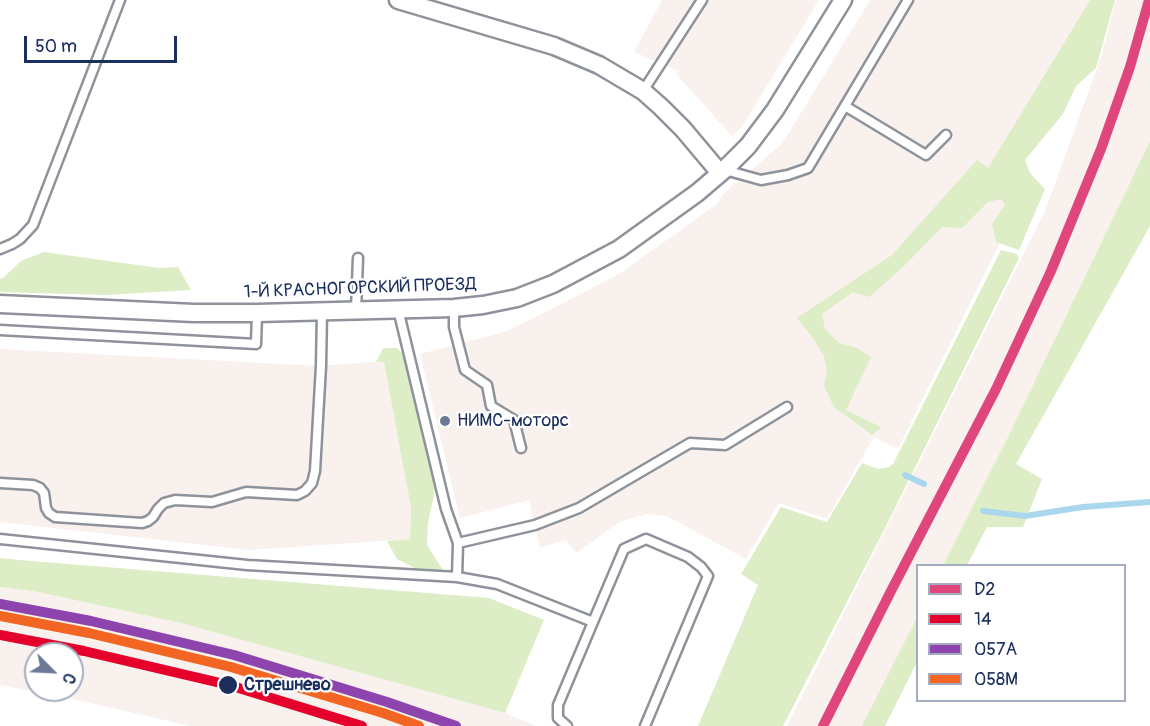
<!DOCTYPE html>
<html>
<head>
<meta charset="utf-8">
<style>
	body { margin:0 }
	#map { position:relative; width:1150px; height:726px; overflow:hidden; background:#fff; font-family:Pangolin,sans-serif }
	canvas { display:block }
	.legend { position:absolute; left:916px; top:564px; width:210px; height:138px; box-sizing:border-box; background:#fff; border:2px solid #a4acbf; margin:0; padding:8px 10px; list-style:none; font-size:18px; color:#1b2f5e }
	.legend li { display:flex; align-items:center; gap:12px; height:30px }
	.legend b { width:30px; border:2px solid #a4acbf }
	.north { position:absolute; left:24px; top:642px; width:60px; height:60px; box-sizing:border-box; background:#fff; border:2px solid #a4acbf; border-radius:50%; rotate:114deg; font-size:16px; font-weight:700; line-height:24px; text-align:center; color:#1b2f5e }
	.north::after { content:''; display:block; margin:auto; width:21px; height:27px; background:#6b7896; clip-path:polygon(50% 0,100% 100%,50% 72%,0 100%) }
	.scale { position:absolute; left:24px; top:36px; width:153px; height:27px; box-sizing:border-box; border:3px solid #1b2f5e; border-top:0; padding-left:8px; font-size:18px; line-height:21px; white-space:nowrap; color:#1b2f5e; -webkit-text-stroke:4px #fff; paint-order:stroke }
</style>
</head>
<body>
<div id="map">
<canvas width="1150" height="726"></canvas>
<ul class="legend">
<li><b style="height:8px;background:#df477c"></b>D2</li>
<li><b style="height:8px;background:#e4002b"></b>14</li>
<li><b style="height:8px;background:#8e44ad"></b>057А</li>
<li><b style="height:8px;background:#f26522"></b>058М</li>
</ul>
<div class="north">С</div>
<div class="scale">50 m</div>
</div>
<script>
const ctx = document.querySelector('canvas').getContext('2d');
ctx.lineJoin = 'round';
function fill(path, color) { ctx.fillStyle = color; ctx.fill(path, 'evenodd'); }
const poly = rows => new Path2D(rows.map(r => 'M' + r).join(''));
function strokePath(path, color, width, dash) { ctx.strokeStyle = color; ctx.lineWidth = width; ctx.lineCap = dash ? 'butt' : 'round'; ctx.setLineDash(dash || []); ctx.stroke(path); }
function write(font, color, halo, rows, align = 'center') {
  ctx.font = font + ' Pangolin,sans-serif'; ctx.lineWidth = 4.5; ctx.setLineDash([]); ctx.textBaseline = 'middle'; ctx.strokeStyle = halo; ctx.fillStyle = color; for (const [text, x, y, turn = 0] of rows) {
    ctx.save(); ctx.translate(x, y); ctx.rotate((+turn || 0) * Math.PI / 180); ctx.textAlign = isNaN(turn) ? turn : align; if (halo) ctx.strokeText(text, 0, 0); ctx.fillText(text, 0, 0); ctx.restore();
  }
}
fill(poly([
	[662,0,819,0,742,127,732,136,677,75,678,71,634,52],
	[870,0,1090,0,988,168,1024,194,898,449,874,437,827,519,779,503,746,559,667,516,647,514,619,522,577,553,565,540,540,548,529,500,460,518,420,354,504,332,538,316,619,274,717,204,725,192,782,144],
	[1116,0,1150,0,1150,141,1008,437,943,565,918,566,917,617,862,726,787,726,1045,211,1101,57],
	[0,349,320,366,384,361,411,508,410,539,249,550,0,522],
	[0,587,38,592,181,623,505,713,536,726,190,726,73,699,0,685],
	[36,654,72,654,72,690,36,690]
]), '#f8f1ee');
fill(poly([
	[1090,0,1115,0,1096,68,1076,86,1063,114,1025,160,1030,173,1045,189,1019,250,996,242,992,224,1005,205,1001,199,988,202,962,228,942,227,903,267,869,297,853,292,822,314,825,329,839,343,855,347,871,357,846,410,881,427,872,435,834,407,824,386,827,370,824,356,813,338,797,318,892,255,977,160,988,168],
	[1150,141,1150,226,1016,464,1042,479,1023,527,987,527,967,565,943,565,1008,437],
	[1001,250,1017,254,1019,258,882,534,783,726,698,726,758,585,741,574,781,507,827,522,862,463,878,469,889,467,893,464],
	[44,252,159,268,178,267,191,290,106,295,0,292,0,279,3,278,21,261],
	[383,348,397,348,404,355,435,490,428,523,427,545,443,570,414,568,397,559,387,541,410,539,411,508,384,362,376,362],
	[0,558,19,560,489,598,544,620,505,713,181,623,38,592,0,587],
	[917,617,917,662,885,726,862,726]
]), '#ddedc6');
strokePath(poly([
	[905,475,924,484],
	[983,511,1025,516,1083,507,1150,502]
]), '#abd7ee', 6);
const service = poly([
	[643,91,702,0],
	[845,106,926,155,946,135],
	[725,170,761,180,788,175,808,168,908,0],
	[0,249,12,244,20,239,33,225,120,0],
	[454,308,454,327,465,370,487,385,491,406,514,420,521,448],
	[398,309,446,509,458,543,535,525,579,508,690,443,725,445,787,407],
	[356,310,358,258],
	[0,330,256,344,257,313],
	[0,483,33,485,40,488,44,493,46,508,49,513,55,517,142,523,148,521,153,517,158,509,164,503,175,500,212,502,246,492,297,495,305,491,312,483,315,471,321,366,322,311],
	[0,539,247,565,457,577,458,543],
	[457,577,497,584,593,622,558,705,558,718,567,726],
	[593,622,624,549,646,539,688,557,701,567,708,576,645,726]
]);
const minor = poly([
	[398,0,554,46,599,65,643,91,661,107,683,129,720,173],
	[0,304,194,313,257,313,454,308,483,305,517,298,553,284,619,249,697,193,724,170,748,146,775,110,843,0]
]);
strokePath(service, '#8e929a', 13);
strokePath(minor, '#8e929a', 21);
strokePath(service, '#fff', 8);
strokePath(minor, '#fff', 16);
strokePath(poly([
	[823,726,891,591,996,389,1051,271,1101,149,1130,67,1149,0]
]), '#df477c', 10);
strokePath(poly([
	[0,635,84,651,229,685,362,726]
]), '#e4002b', 10);
strokePath(poly([
	[0,604,91,621,234,655,387,702,456,726]
]), '#8e44ad', 10);
strokePath(poly([
	[0,616,89,633,231,667,383,713,419,726]
]), '#f26522', 10);
for (const [x, y, r, color] of [
	[445,421,6,"#6b7896"],
	[228,685,10,"#1b2f5e"]
]) { const dot = new Path2D(); dot.arc(x, y, r, 0, 2 * Math.PI); ctx.fillStyle = color; ctx.fill(dot); strokePath(dot, '#fff', 2); }
write('18px', '#1b2f5e', '#fff', [
	["1-Й КРАСНОГОРСКИЙ ПРОЕЗД",360,289,-2]
]);
write('18px', '#1b2f5e', '#fff', [
	["НИМС-моторс",457,421]
], 'left');
write('bold 18px', '#1b2f5e', '#fff', [
	["Стрешнево",244,685]
], 'left');
</script>
</body>
</html>
